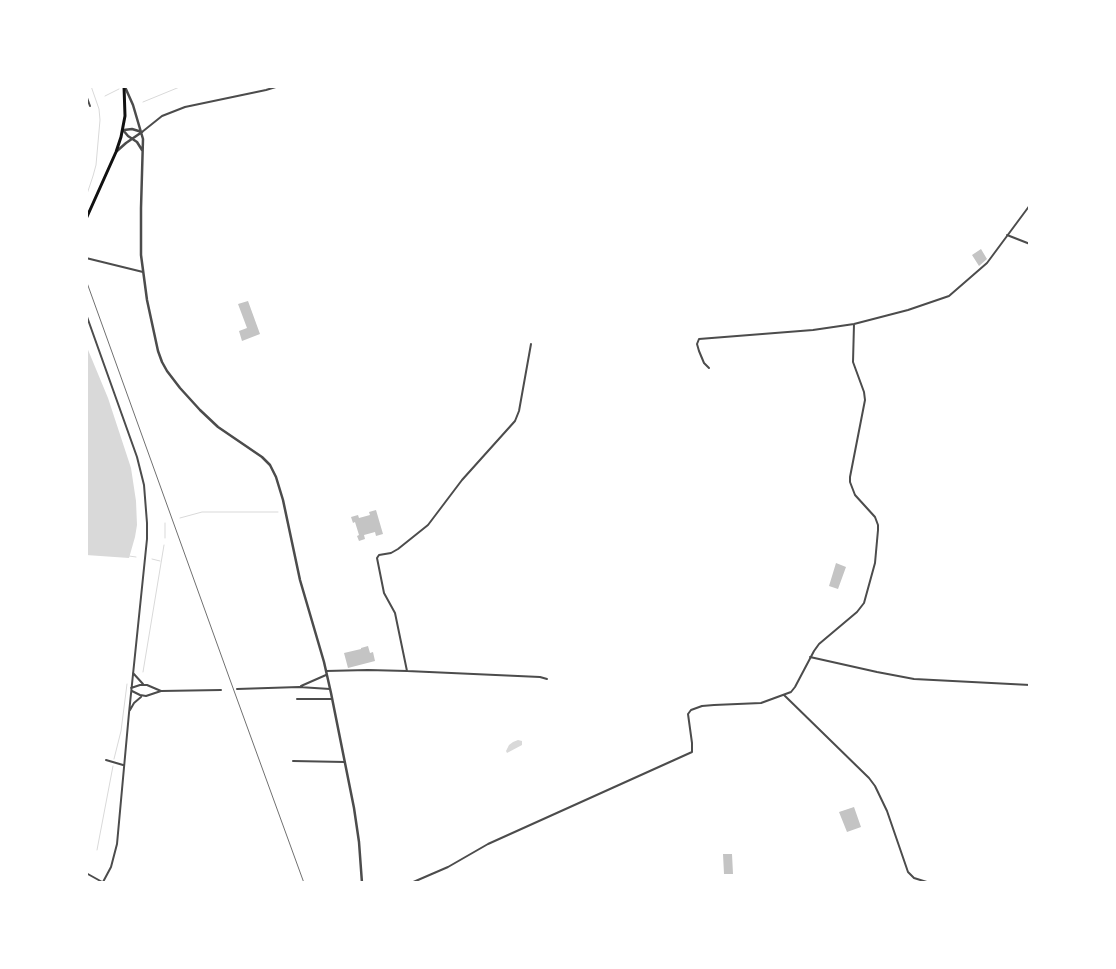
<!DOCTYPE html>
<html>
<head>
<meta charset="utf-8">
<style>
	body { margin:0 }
	#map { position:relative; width:1116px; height:969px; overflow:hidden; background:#fff; font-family:"Source Sans 3",sans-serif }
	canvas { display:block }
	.frame { position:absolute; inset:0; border:88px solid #fff; pointer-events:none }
</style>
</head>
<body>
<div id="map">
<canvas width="1116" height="969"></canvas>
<div class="frame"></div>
</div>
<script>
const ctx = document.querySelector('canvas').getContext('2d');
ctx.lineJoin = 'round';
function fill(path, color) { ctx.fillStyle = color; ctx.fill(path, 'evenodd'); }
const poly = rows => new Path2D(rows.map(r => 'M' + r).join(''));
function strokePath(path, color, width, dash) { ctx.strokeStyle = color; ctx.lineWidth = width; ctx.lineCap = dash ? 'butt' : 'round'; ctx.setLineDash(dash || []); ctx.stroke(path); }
fill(poly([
	[86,345,108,398,131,468,136,501,137,525,135,537,129,558,86,555],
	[518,740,522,741,522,745,507,753,506,751,509,745,513,742]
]), '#d9d9d9');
strokePath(poly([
	[105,96,119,89],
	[143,102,182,86],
	[86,197,93,176,96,165,100,120,99,109,91,86],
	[180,518,202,512,278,512],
	[165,523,165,538],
	[129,556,136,557],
	[152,559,160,561],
	[143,672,164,545],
	[114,759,121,731,127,684],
	[97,850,113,766]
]), '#d9d9d9', 1);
fill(poly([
	[981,249,987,259,979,266,972,255],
	[248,301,260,334,242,341,239,331,247,328,238,304],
	[376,510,383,534,376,536,375,532,364,535,365,539,359,541,357,536,359,535,355,522,353,523,351,517,358,515,359,518,370,515,369,512],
	[836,563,846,567,838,589,829,586],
	[368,646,370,653,373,652,375,661,348,668,344,653,361,649,361,648],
	[854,807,861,827,847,832,839,812],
	[723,854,732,854,733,874,724,874]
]), '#c4c4c4');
strokePath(poly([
	[86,95,90,106],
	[142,132,162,116,185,107,266,90,279,86],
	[1007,235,1030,244],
	[86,258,143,272],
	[86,314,137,457,144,485,147,523,147,539,129,713,117,844,111,867,103,882],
	[709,368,704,363,699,351,697,344,699,339,813,330,854,324,908,310,949,296,987,263,1030,205],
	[810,657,877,672,914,679,1030,685],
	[326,671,368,670,407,671,540,677,547,679],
	[407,671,395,613,384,593,377,558,379,555,391,553,398,549,428,525,462,480,515,421,519,411,531,344],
	[133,673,143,684],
	[301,686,326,675],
	[131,688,140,685,147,685,161,691],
	[237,689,299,687,330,689],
	[132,691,140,695,146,696,161,691,221,690],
	[784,695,869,778,875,786,887,811,908,872,914,878,930,883],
	[297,699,332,699],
	[130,710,134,703,141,697],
	[106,760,123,765],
	[293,761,345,762],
	[86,873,104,883],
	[411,883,448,867,488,844,692,752,692,743,688,714,691,710,702,706,714,705,761,703,791,692,795,687,814,651,819,644,857,612,864,603,875,563,878,530,878,525,875,517,855,495,850,482,850,477,865,400,864,392,853,362,854,324]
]), '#4c4c4c', 2);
strokePath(poly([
	[125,87,133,105,143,139,141,208,141,255,147,300,158,351,162,362,167,371,180,388,200,410,218,427,262,457,270,465,276,477,283,500,300,580,324,662,331,693,354,808,359,842,362,883],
	[123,130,128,136,137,142,142,150],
	[124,130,132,129,142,132],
	[117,151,126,143,142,132]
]), '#4c4c4c', 2.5);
strokePath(poly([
	[86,219,116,152,121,137,125,116,124,86]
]), '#111', 3);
strokePath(poly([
	[86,280,229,677,304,883]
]), '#707070', 1);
</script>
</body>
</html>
